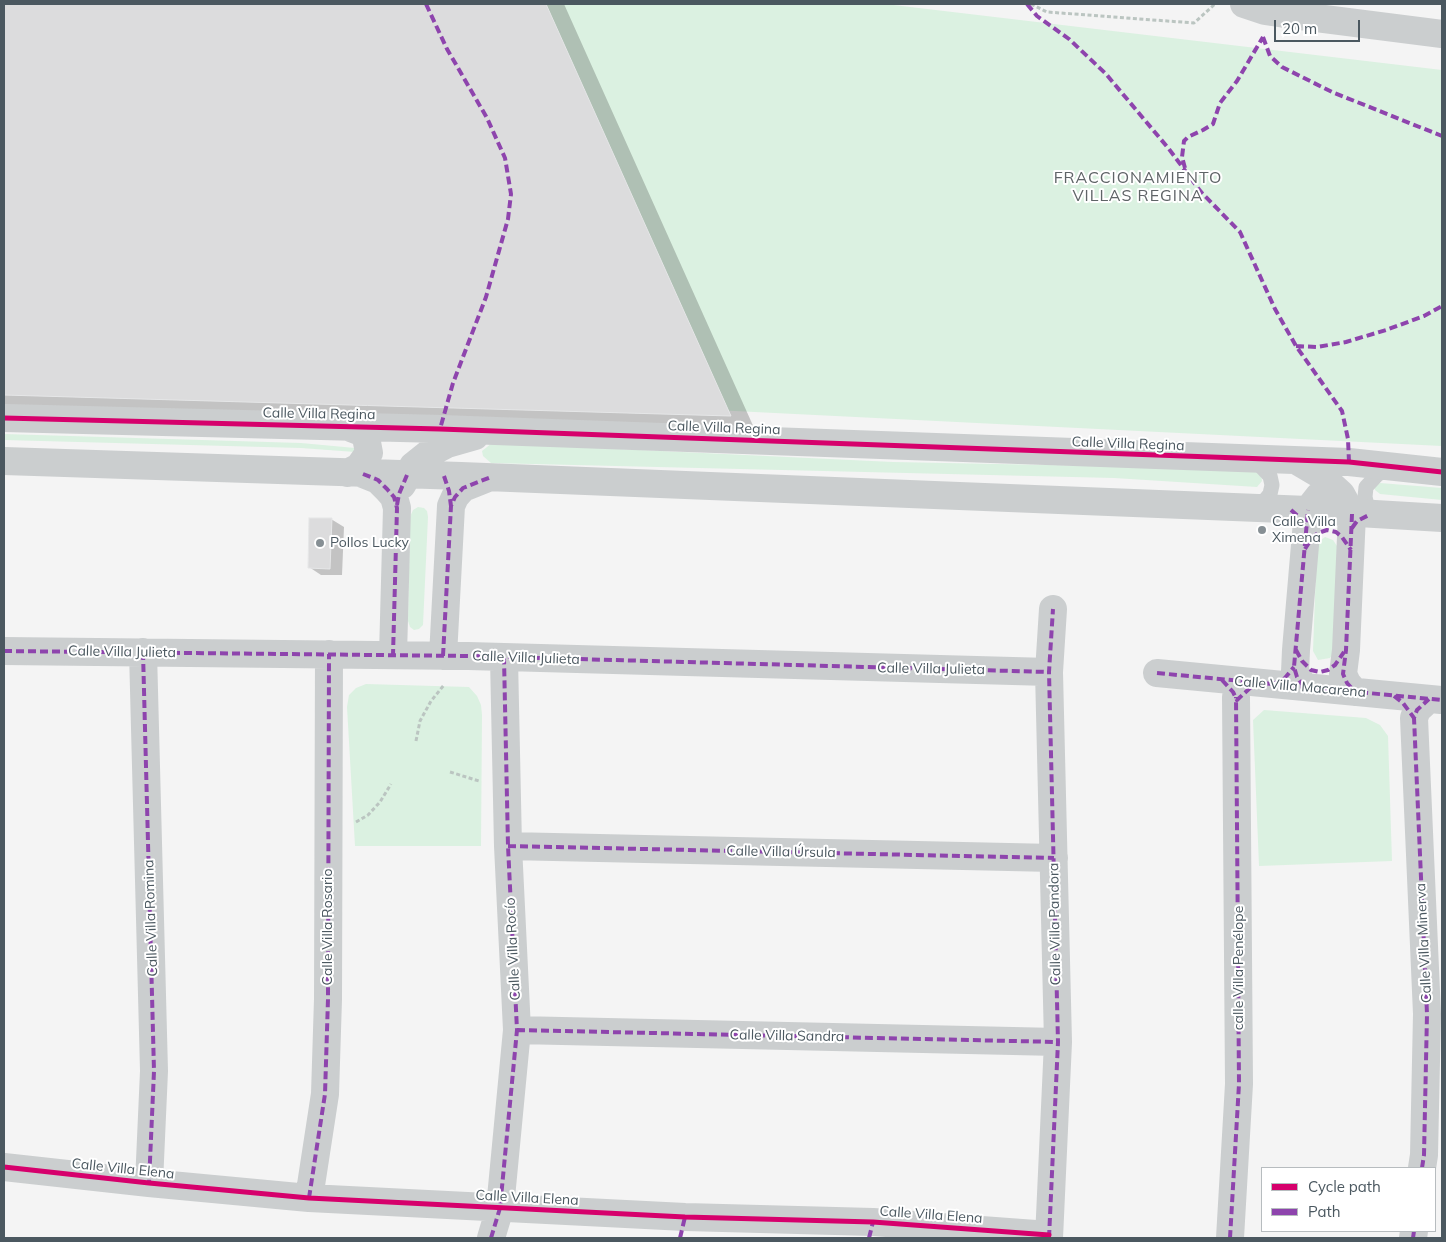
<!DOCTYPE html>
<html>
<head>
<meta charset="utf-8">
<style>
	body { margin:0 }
	#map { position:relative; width:1446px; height:1242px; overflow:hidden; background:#f4f4f4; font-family:Mulish,sans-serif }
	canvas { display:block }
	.frame { position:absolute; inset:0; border:5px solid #4b5860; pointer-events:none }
	.legend { position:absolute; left:1261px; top:1167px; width:175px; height:65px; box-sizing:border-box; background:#fff; border:1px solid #b7bcbf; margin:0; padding:6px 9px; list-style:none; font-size:15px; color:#4b5860 }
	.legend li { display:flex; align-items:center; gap:10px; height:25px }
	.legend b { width:25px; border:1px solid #b7bcbf }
	.scale { position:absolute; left:1274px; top:20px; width:86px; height:22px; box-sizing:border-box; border:2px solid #4b5860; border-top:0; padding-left:6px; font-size:15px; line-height:18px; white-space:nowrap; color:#4b5860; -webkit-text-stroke:4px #fff; paint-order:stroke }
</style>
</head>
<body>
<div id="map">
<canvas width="1446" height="1242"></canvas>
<div class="frame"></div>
<ul class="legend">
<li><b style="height:6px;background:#d6006c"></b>Cycle path</li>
<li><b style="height:6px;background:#8e44ad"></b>Path</li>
</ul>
<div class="scale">20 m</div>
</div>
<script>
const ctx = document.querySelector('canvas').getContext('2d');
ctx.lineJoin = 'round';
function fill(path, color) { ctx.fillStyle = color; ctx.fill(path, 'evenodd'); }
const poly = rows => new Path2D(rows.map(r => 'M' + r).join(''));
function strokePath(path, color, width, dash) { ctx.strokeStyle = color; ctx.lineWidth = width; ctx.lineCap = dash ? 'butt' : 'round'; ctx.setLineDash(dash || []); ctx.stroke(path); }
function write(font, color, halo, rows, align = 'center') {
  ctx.font = font + ' Mulish,sans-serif'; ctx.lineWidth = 4; ctx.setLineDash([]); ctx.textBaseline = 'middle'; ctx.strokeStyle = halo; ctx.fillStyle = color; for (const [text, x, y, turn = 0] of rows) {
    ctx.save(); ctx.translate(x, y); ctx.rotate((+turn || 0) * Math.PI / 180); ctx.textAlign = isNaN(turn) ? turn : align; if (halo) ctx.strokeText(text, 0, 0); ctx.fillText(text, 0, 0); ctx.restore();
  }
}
fill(poly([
	[4,4,885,4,1442,70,1442,446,714,410,4,391],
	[4,434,301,443,355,448,355,452,301,448,4,440],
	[492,443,893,462,1153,467,1258,472,1261,475,1262,481,1257,487,1114,478,491,463,483,456,482,451],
	[1380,483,1442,488,1442,500,1380,494,1375,490,1374,486],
	[418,507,424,508,427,511,428,517,423,625,419,629,414,630,410,627,408,621,410,517,413,510],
	[1325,537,1333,540,1337,546,1335,651,1330,658,1318,660,1313,651,1317,543],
	[366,684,469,687,477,696,481,705,482,715,481,846,355,846,347,707,349,695,356,688],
	[1264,710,1366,718,1380,725,1388,736,1392,861,1259,866,1253,720]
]), '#dbf1e1');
fill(poly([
	[4,4,564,4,755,430,4,408],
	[331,519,344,527,342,575,321,575,309,567]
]), '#0003');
const building = poly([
	[4,4,546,4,731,416,4,395,4,4],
	[309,518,332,518,330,569,308,568,309,518]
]);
fill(building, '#dcdcdd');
strokePath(building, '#e5e6e7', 1);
strokePath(poly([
	[1031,4,1047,12,1194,23,1215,4],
	[416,741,420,721,431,701,444,685],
	[450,772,479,781],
	[356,822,368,815,380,802,391,784]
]), '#bbc5c1', 3, [4, 2.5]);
strokePath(poly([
	[1255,507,1265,500,1270,494,1272,485,1270,476,1255,460],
	[1379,514,1373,511,1367,505,1365,497,1366,487,1378,474,1391,469]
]), '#cbcecf', 15);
strokePath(poly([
	[1244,4,1265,11,1285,14,1442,34],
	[4,418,440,429,1349,462,1442,472],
	[4,461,461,476,1308,510,1442,518],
	[1297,461,1319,474,1341,494,1352,514,1346,650,1343,674,1347,683,1355,692],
	[347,473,359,467,369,453,366,437,361,432,348,427],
	[363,474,378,480,387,489,394,497,397,508,393,655],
	[402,485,413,466,428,454,447,444,475,436],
	[4,651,468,656,1049,672],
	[143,652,154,1071,149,1183],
	[443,656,451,506,455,497,463,488,488,478],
	[1157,673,1441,700],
	[1304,687,1295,672,1296,650,1308,510,1319,496],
	[508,846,1054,858],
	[517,1030,1058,1042],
	[4,1167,149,1183,309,1198,685,1217,873,1222,1049,1235],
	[1422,1168,1424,1155,1427,1014,1414,718,1417,710,1429,699],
	[309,1198,325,1094,328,999,329,654],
	[491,1238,500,1208,517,1030,508,846,504,658],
	[1049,1238,1058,1042,1049,672,1053,609],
	[1230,1238,1239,1084,1236,697],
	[1413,1238,1414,1231]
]), '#cbcecf', 28);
strokePath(poly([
	[426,4,447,49,487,118,505,158,511,194,508,219,486,297,453,383,440,429],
	[1027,4,1037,16,1069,39,1106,74,1169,149,1201,192,1240,232,1275,309,1296,346,1342,411,1348,439,1349,462],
	[1263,37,1270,56,1282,67,1332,92,1442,136],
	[1185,168,1182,157,1184,141,1188,137,1203,130,1213,124,1220,103,1237,81,1263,37],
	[1296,346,1317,347,1346,342,1386,330,1424,316,1442,306],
	[363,474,378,480,387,489,394,497,397,508,393,655],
	[444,476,449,491,451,506],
	[397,505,399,494,407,475],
	[1291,510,1298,516,1306,528],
	[1352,514,1346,650,1343,674,1347,683,1355,692],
	[1352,528,1357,521,1369,515],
	[1305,549,1312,538,1318,533,1327,530,1336,532,1342,537,1351,550],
	[1296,650,1302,661,1311,670,1320,672,1328,670,1335,665,1344,652],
	[4,651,468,656,1049,672],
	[143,652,154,1071,149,1183],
	[443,656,451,506,455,497,463,488,491,477],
	[1157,673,1442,700],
	[1222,680,1233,692,1237,700,1250,688,1260,683],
	[1273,684,1284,679,1294,667],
	[1304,687,1297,677,1294,667,1308,510],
	[1394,696,1403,703,1414,718],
	[508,846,1054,858],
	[517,1030,1058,1042],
	[1422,1168,1424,1155,1427,1014,1414,718,1417,710,1429,699],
	[309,1198,325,1094,328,999,329,654],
	[491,1238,500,1208,517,1030,508,846,504,658],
	[680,1238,685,1217],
	[869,1238,873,1222],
	[1049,1238,1058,1042,1049,672,1053,609],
	[1230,1238,1239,1084,1236,697],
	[1413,1238,1414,1231]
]), '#8e44ad', 4, [8, 4]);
strokePath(poly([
	[4,418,440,429,1349,462,1442,472],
	[4,1167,149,1183,309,1198,685,1217,873,1222,1049,1235]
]), '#d6006c', 5);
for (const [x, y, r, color] of [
	[1262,530,5,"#868f94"],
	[320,543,5,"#868f94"]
]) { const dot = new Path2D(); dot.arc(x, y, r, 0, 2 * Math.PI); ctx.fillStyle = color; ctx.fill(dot); strokePath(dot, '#fff', 2); }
write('14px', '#4b5860', '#fff', [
	["Calle Villa Regina",319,414,1],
	["Calle Villa Regina",724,428,2],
	["Calle Villa Regina",1128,444,2],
	["Calle Villa Julieta",122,652,1],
	["Calle Villa Julieta",526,658,2],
	["Calle Villa Julieta",931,669,1],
	["Calle Villa Macarena",1300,687,5],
	["Calle Villa Úrsula",781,852,1],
	["Calle Villa Romina",151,918,-92],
	["Calle Villa Pandora",1055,924,-91],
	["Calle Villa Rosario",328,927,-90],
	["Calle Villa Minerva",1424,943,-93],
	["Calle Villa Rocío",513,949,-93],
	["calle Villa Penélope",1239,968,-90],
	["Calle Villa Sandra",787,1036,1],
	["Calle Villa Elena",123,1169,6],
	["Calle Villa Elena",527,1198,3],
	["Calle Villa Elena",931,1215,4]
]);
write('14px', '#4b5860', '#fff', [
	["Calle Villa",1272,522],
	["Ximena",1272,538],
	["Pollos Lucky",330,543]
], 'left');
ctx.letterSpacing = '1px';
write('16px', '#5f6467', '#fff', [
	["FRACCIONAMIENTO",1138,178],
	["VILLAS REGINA",1138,196]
]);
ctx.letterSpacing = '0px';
</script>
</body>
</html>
